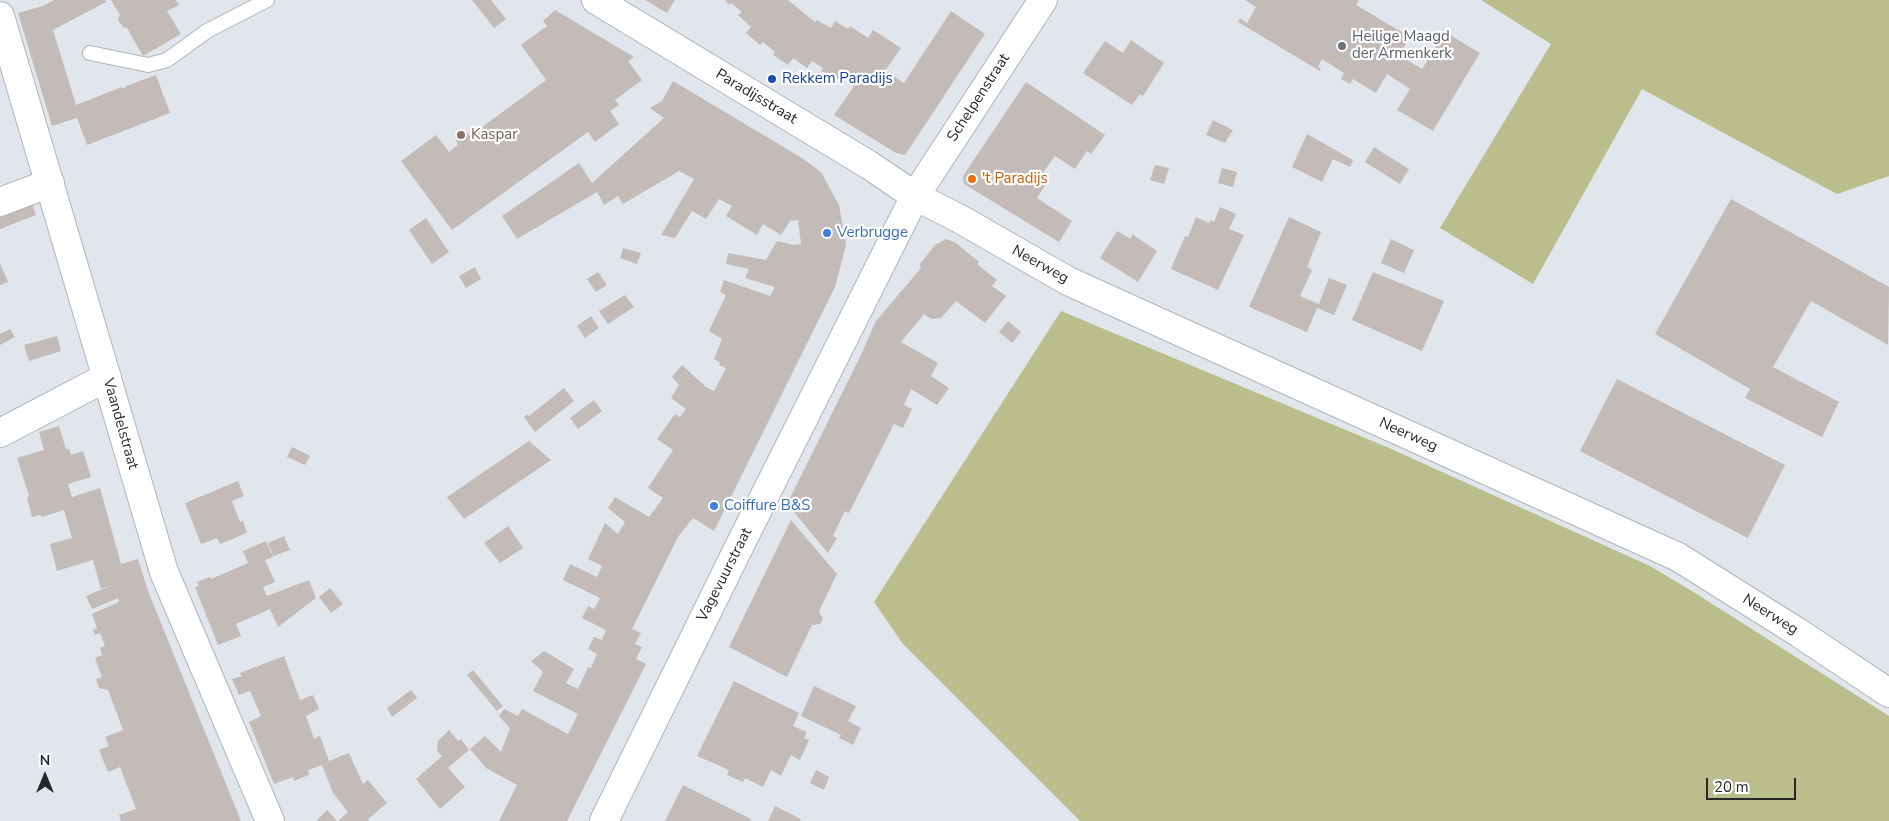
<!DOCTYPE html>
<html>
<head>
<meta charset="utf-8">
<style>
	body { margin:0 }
	#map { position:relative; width:1889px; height:821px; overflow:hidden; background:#e1e6ec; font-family:"Nunito Sans",sans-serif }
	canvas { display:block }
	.north { position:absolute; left:20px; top:751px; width:50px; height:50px; -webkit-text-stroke:4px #fff; paint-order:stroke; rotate:0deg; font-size:14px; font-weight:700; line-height:20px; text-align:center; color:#252729 }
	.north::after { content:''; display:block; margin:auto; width:18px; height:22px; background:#252729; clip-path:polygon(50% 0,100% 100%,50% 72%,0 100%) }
	.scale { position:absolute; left:1706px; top:778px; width:90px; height:22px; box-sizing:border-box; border:2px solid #252729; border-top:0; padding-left:6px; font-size:15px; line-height:18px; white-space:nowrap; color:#252729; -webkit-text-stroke:4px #fff; paint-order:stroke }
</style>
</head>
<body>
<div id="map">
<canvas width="1889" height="821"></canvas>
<div class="north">N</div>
<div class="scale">20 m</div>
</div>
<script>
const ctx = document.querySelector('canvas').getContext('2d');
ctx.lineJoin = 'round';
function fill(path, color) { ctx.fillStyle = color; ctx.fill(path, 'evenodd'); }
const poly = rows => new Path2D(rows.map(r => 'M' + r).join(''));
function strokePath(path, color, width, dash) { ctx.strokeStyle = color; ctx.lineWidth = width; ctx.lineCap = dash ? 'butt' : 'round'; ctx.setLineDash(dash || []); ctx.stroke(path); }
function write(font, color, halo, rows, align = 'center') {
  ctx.font = font + ' "Nunito Sans",sans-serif'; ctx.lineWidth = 4.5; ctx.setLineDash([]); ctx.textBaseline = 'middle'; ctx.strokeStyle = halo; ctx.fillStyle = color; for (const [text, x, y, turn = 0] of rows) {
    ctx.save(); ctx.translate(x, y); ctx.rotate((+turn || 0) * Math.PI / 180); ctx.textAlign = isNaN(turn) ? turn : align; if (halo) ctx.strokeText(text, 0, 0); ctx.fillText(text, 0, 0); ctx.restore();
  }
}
fill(poly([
	[1481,0,1889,0,1889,176,1837,194,1642,89,1533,284,1440,228,1551,44],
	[1061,311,1389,448,1650,566,1695,593,1889,716,1889,821,1080,821,903,644,874,602]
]), '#babd8c');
fill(poly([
	[54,0,105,0,106,2,53,30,76,105,122,87,122,89,126,87,126,86,156,75,170,113,87,145,77,118,52,126,18,13,43,6],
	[111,0,176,0,179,5,167,11,181,34,143,56,127,28,123,27,118,20,120,15],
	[472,0,491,0,506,19,494,28],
	[645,0,675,0,667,13],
	[725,0,788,0,815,22,817,20,831,28,835,21,848,29,850,26,868,38,873,30,901,48,885,71,904,83,951,11,985,34,905,155,896,153,834,115,859,79,846,71,840,80,821,71,823,68,812,61,807,68,793,58,788,65,773,55,775,52,763,42,760,45,746,33,751,27,738,15,742,12,731,3,729,5],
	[1245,0,1359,0,1356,5,1410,37,1399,55,1422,69,1445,32,1480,53,1433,131,1397,110,1410,89,1387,74,1376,93,1353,79,1350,84,1341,79,1344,73,1322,59,1318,67,1321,69,1320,71,1238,22,1240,18,1247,23,1256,7],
	[555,10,634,57,628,61,642,80,615,100,619,105,610,111,619,124,595,142,588,132,452,230,401,161,436,135,449,152,458,145,456,140,467,132,470,136,546,80,521,45,547,26,543,21],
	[1131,40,1164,63,1143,96,1140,94,1132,105,1083,73,1105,41,1123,53],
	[673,81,802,158,821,172,839,205,846,245,835,287,714,531,693,518,678,537,632,629,641,633,635,644,642,647,636,659,646,664,567,821,499,821,517,785,486,768,470,749,485,736,501,752,510,728,499,716,504,709,518,716,522,709,568,734,578,714,533,691,543,672,531,661,544,651,574,669,566,683,578,689,588,667,591,668,597,654,588,649,594,637,602,640,606,630,582,618,588,606,594,609,600,598,563,580,570,564,597,577,602,566,588,559,605,523,618,534,625,522,608,508,615,497,649,517,663,498,648,488,673,450,657,439,675,414,680,417,686,409,671,398,679,385,672,377,682,365,706,387,714,391,726,368,719,365,720,363,714,359,722,339,709,331,726,295,720,292,724,280,770,296,775,287,745,278,749,269,726,264,728,253,766,260,777,241,794,245,801,244,798,220,790,221,781,235,763,224,757,235,726,216,732,206,719,199,706,219,692,211,675,238,661,235,694,179,679,171,623,204,618,196,604,205,597,192,517,239,502,216,579,163,592,183,664,118,650,108,662,101],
	[1026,82,1105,135,1091,154,1087,151,1075,169,1055,156,1042,174,1049,179,1037,198,1072,221,1059,242,964,184,963,176],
	[1213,120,1233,130,1225,143,1206,135],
	[1307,134,1353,160,1350,167,1333,159,1322,182,1292,167],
	[1374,147,1409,169,1400,184,1365,162],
	[1155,165,1169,168,1164,184,1150,180],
	[1222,168,1237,172,1233,187,1218,183],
	[29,195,36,215,0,229,0,206],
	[1731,199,1889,287,1888,345,1811,301,1773,367,1839,402,1822,437,1745,398,1750,389,1655,334],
	[1220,207,1236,214,1229,229,1244,235,1218,290,1171,269,1185,236,1188,237,1196,217,1209,223,1211,220,1214,222],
	[1289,217,1321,232,1307,267,1312,270,1300,296,1319,304,1329,278,1347,285,1334,315,1317,308,1307,332,1249,307],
	[426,218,449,252,432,264,409,230],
	[1117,231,1131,239,1132,234,1157,251,1138,282,1100,258],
	[946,239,956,243,979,262,977,264,997,280,992,286,1006,296,985,323,956,301,941,318,931,319,924,314,901,342,938,363,931,376,949,388,937,405,911,389,904,405,912,409,903,428,894,424,849,513,845,511,833,536,837,538,828,553,787,504,859,359,876,321,921,268,920,264,935,245],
	[1391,239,1414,250,1404,273,1381,263],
	[623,248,641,253,637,264,620,258],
	[0,263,8,282,0,285],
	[475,267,481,279,466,288,459,276],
	[598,272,607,285,596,292,587,279],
	[1373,272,1444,301,1422,351,1352,320],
	[625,295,634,307,608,324,599,311],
	[591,316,599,328,585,338,577,326],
	[1008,321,1021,332,1012,343,999,332],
	[10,329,15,337,0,345,0,334],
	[57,336,61,351,29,361,24,345],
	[1617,379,1785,465,1748,538,1580,451],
	[564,388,574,401,535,432,524,417,528,414,529,416],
	[594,400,602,411,578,429,570,418],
	[59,426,66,449,69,449,71,455,83,451,91,477,68,484,72,497,100,488,121,564,138,559,148,591,241,821,121,821,119,815,136,809,120,767,108,772,99,750,109,746,105,737,123,730,108,690,99,688,96,679,102,677,95,658,102,655,100,648,105,646,100,633,95,635,93,630,97,628,92,614,119,602,118,598,92,609,86,596,113,585,101,589,93,560,57,571,50,544,72,538,64,510,41,517,41,515,32,517,27,498,29,496,17,458,44,450,39,432],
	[529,441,551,460,464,519,447,497],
	[292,447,310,456,305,465,287,457],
	[238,481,244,496,232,501,240,522,243,521,247,533,220,544,217,538,201,544,185,503],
	[791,520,837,574,819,611,823,619,820,624,812,625,787,677,729,647],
	[508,526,523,548,500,563,484,543],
	[284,536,290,550,273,556,268,543],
	[266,541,273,557,265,560,275,582,263,587,267,596,309,580,316,598,278,627,270,609,236,624,241,636,218,645,195,587,199,586,197,582,210,577,211,579,248,563,243,551],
	[330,588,343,604,331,613,319,597],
	[284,656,300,700,313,695,319,709,306,716,314,739,320,736,329,761,349,753,363,784,368,780,387,803,368,819,370,821,338,821,348,812,333,793,322,765,308,770,309,775,294,781,293,777,274,784,249,722,261,716,250,691,239,695,232,679,242,676,240,673],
	[473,670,503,706,497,711,467,675],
	[734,681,799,713,793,726,807,732,804,738,809,740,800,760,791,755,781,776,771,770,763,787,745,778,743,782,727,775,729,770,697,756],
	[814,686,856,706,848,721,861,728,853,745,839,738,841,735,801,716],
	[411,690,417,698,392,717,387,708],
	[449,730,458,741,461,739,469,750,448,768,465,787,440,809,416,779,442,756,437,751,438,741],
	[816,770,829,777,824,790,810,783],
	[683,785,751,819,750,821,665,821],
	[775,806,801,819,800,821,768,821],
	[327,810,337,821,316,821]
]), '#c3bbb8');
const service = poly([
	[90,53,148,65,167,60,207,31,267,0]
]);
const minor = poly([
	[596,0,869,165,915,196,960,219,1068,281,1678,557,1799,633,1889,693],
	[0,16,164,572,270,821],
	[0,202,50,183],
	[0,433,107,377],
	[604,821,738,549,915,196,1043,0]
]);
strokePath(service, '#afb4b9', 16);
strokePath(minor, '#afb4b9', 30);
strokePath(service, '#fff', 14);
strokePath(minor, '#fff', 28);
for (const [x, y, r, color] of [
	[1342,46,5,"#6b7280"],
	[772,79,5,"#1a4fb4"],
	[461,135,5,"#8d6e63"],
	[972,179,5,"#e8710a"],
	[827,233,5,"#3f7fe0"],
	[714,506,5,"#3f7fe0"]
]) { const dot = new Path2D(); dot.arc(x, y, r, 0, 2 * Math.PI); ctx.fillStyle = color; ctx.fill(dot); strokePath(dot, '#fff', 2); }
write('15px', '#5b616d', '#fff', [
	["Heilige Maagd",1352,37],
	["der Armenkerk",1352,54]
], 'left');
write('15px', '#164399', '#fff', [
	["Rekkem Paradijs",782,79]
], 'left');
write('15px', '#252729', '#fff', [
	["Paradijsstraat",756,97,31],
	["Schelpenstraat",979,98,-57],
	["Neerweg",1040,265,29],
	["Vaandelstraat",120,424,74],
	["Neerweg",1408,435,24],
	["Vagevuurstraat",725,575,-63],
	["Neerweg",1770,615,32]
]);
write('15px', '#785e54', '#fff', [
	["Kaspar",471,135]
], 'left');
write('15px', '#c56008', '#fff', [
	["'t Paradijs",982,179]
], 'left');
write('15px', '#366cbe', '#fff', [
	["Verbrugge",837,233],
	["Coiffure B&S",724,506]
], 'left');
</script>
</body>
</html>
